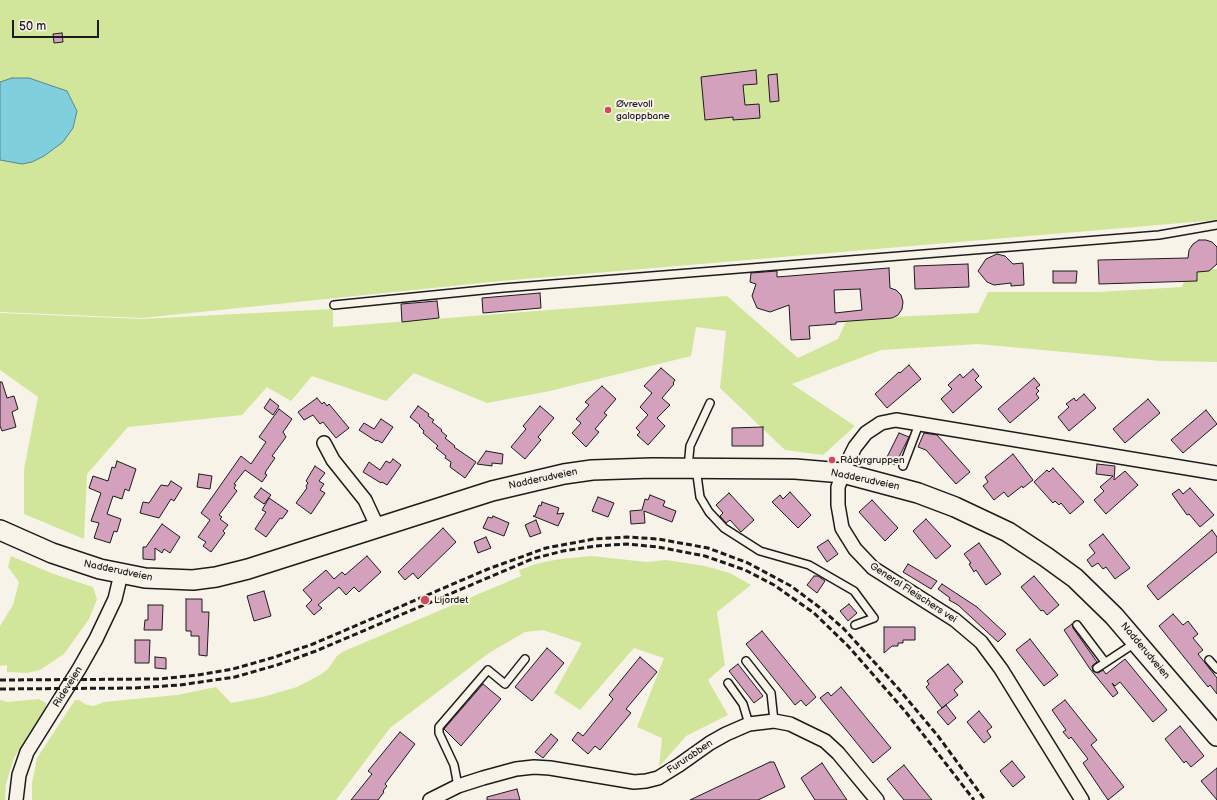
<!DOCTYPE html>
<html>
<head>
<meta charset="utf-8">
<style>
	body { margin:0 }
	#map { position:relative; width:1217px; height:800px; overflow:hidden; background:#f7f3e8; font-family:"Balsamiq Sans",sans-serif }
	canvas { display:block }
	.scale { position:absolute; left:12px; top:20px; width:87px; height:18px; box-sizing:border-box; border:2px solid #1c1c1c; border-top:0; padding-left:5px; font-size:12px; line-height:14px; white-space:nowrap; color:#1c1c1c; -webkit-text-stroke:3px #f7f3e8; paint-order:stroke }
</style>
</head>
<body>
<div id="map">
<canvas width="1217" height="800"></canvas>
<div class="scale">50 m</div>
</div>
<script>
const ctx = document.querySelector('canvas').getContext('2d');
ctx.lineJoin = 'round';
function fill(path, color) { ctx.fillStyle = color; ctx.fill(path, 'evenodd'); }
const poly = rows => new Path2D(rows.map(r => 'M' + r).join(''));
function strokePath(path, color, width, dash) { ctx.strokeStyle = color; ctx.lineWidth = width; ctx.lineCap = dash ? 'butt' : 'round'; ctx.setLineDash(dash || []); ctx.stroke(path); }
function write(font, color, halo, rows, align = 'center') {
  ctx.font = font + ' "Balsamiq Sans",sans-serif'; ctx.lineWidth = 4; ctx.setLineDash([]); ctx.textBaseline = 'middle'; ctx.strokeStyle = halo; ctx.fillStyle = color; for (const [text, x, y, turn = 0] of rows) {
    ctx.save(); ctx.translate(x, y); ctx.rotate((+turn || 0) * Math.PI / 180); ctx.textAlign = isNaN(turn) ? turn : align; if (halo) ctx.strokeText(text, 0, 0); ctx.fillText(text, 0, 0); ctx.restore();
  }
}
fill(poly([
	[0,0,1217,0,1217,220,501,281,142,318,0,312],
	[1217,269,1217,362,1161,361,978,344,881,350,792,384,855,426,823,455,785,450,720,388,726,331,696,327,691,356,550,391,487,403,414,373,386,401,312,376,291,401,267,387,242,415,128,427,87,474,84,539,24,514,24,469,38,397,0,370,0,313,141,319,333,309,333,327,727,296,798,358,838,339,847,319,978,313,988,292,1099,292,1182,287,1188,270],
	[11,556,51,573,93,587,97,599,89,619,64,654,40,670,27,673,7,672,7,665,0,666,0,626,13,605,19,582,8,567],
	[592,556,646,562,666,560,705,566,730,573,751,585,717,612,725,665,708,680,728,715,686,736,659,767,662,738,637,727,664,658,634,648,580,710,554,693,582,643,543,630,525,632,489,653,390,728,336,800,32,800,32,783,37,758,75,700,79,700,87,705,94,706,104,702,177,695,216,687,231,703,263,697,297,687,320,675,328,669,337,656,342,652,521,576,519,570,539,563,560,559],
	[39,699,46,703,45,711,14,758,6,784,5,800,0,800,0,700,7,702]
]), '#d1e69b');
const water = poly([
	[12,78,29,78,67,91,77,111,73,128,63,142,44,156,32,162,22,164,0,160,0,82,12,78]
]);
fill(water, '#80cfdd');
strokePath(water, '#588790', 1);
const building = poly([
	[62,33,63,42,54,43,53,34,62,33],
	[756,70,757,84,743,85,745,105,759,104,760,118,733,120,733,117,705,120,701,77,756,70],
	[777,74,779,101,770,102,768,75,777,74],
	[1199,240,1206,240,1212,242,1217,247,1217,264,1209,271,1197,272,1197,281,1099,284,1098,260,1188,258,1189,250,1193,244,1199,240],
	[997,254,1005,256,1013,264,1023,263,1024,285,1011,286,1011,283,994,285,987,282,978,271,986,259,997,254],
	[968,264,969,287,915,289,914,266,968,264],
	[889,268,890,288,896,290,901,295,903,302,902,309,898,315,892,318,836,322,836,324,809,326,810,339,791,340,789,305,770,312,757,308,752,296,756,284,750,282,751,273,777,271,777,277,889,268],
	[860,289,862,310,835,313,834,290,860,289],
	[1053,271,1077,271,1076,283,1053,283,1053,271],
	[540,293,541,308,483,313,482,298,540,293],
	[437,301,439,318,402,322,401,304,437,301],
	[909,365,921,379,887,408,875,394,899,372,900,373,909,365],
	[661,368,675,380,673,383,674,384,662,398,670,405,657,418,665,426,648,445,637,435,640,432,636,428,648,415,640,407,652,393,644,386,661,368],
	[973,369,979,376,975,380,982,387,953,413,941,399,952,389,948,385,960,374,963,378,973,369],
	[1034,378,1040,385,1036,388,1039,391,1036,394,1039,398,1010,423,998,409,1034,378],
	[0,382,2,382,7,398,14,396,18,409,12,412,16,427,2,431,0,426,0,382],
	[602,386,616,399,604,413,607,415,595,429,599,432,586,447,572,433,581,423,576,419,589,405,585,402,602,386],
	[1084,394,1096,408,1069,431,1058,417,1069,407,1066,404,1074,398,1076,401,1084,394],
	[317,398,322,404,324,402,327,406,329,404,349,428,336,438,323,422,320,424,313,415,304,420,298,412,317,398],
	[270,399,279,406,273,415,264,408,270,399],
	[1148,399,1160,413,1125,443,1113,429,1148,399],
	[418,406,429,414,428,416,434,420,432,422,442,430,441,431,447,436,445,438,455,446,454,447,476,462,465,478,450,467,451,462,445,458,446,456,436,448,438,446,423,433,424,431,419,426,420,425,410,417,418,406],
	[540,406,554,418,538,437,541,440,525,459,511,447,526,429,523,426,540,406],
	[279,409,292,419,283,432,286,437,272,456,275,458,266,471,265,474,267,475,262,482,245,470,234,484,236,485,234,488,237,491,219,515,222,517,220,519,228,525,223,531,225,533,211,552,203,546,206,542,198,537,210,520,201,513,241,456,251,464,266,442,259,437,279,409],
	[1206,410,1217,424,1183,453,1171,440,1206,410],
	[381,419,393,427,382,443,377,440,376,441,359,430,364,423,374,429,381,419],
	[763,427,763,446,732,446,732,428,763,427],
	[899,433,909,437,895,465,885,461,899,433],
	[924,433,937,435,970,472,956,484,926,450,918,447,924,433],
	[486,451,503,454,502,464,492,463,492,466,477,464,486,451],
	[1013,454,1033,480,1023,488,1022,486,1008,497,1004,492,994,500,983,486,988,482,985,477,1013,454],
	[393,459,401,465,387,485,382,482,381,483,363,472,369,462,380,470,386,461,390,463,393,459],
	[117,461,136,469,129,491,125,489,122,499,113,496,107,514,121,519,117,532,114,531,110,543,94,538,99,523,91,521,101,493,89,488,93,476,108,481,112,467,115,468,117,461],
	[1097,464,1115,466,1114,480,1125,471,1138,485,1106,514,1094,500,1104,491,1100,487,1113,476,1096,474,1097,464],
	[315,466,325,473,319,481,324,484,320,490,325,493,311,514,296,503,307,488,306,486,308,483,306,481,315,466],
	[1053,468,1084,502,1070,514,1061,503,1059,505,1055,501,1053,503,1034,482,1047,470,1049,472,1053,468],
	[199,474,212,476,210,489,197,487,199,474],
	[171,481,182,488,174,501,171,499,159,518,140,513,143,502,149,503,161,485,168,486,171,481],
	[261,488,271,495,264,504,254,497,261,488],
	[1190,488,1214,515,1200,527,1189,514,1187,515,1172,494,1179,489,1183,494,1190,488],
	[790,492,811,515,798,528,772,502,780,495,783,499,790,492],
	[729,493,754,520,741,532,730,520,726,523,720,516,723,513,716,505,729,493],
	[650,495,665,501,663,506,676,511,672,522,644,511,645,523,631,524,630,511,642,510,645,499,648,500,650,495],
	[598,497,614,503,608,517,592,511,598,497],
	[269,498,288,511,282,519,280,518,266,537,255,529,266,512,262,510,269,498],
	[872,500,898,528,885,541,859,512,872,500],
	[542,502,559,508,557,514,564,513,558,526,533,516,535,516,539,505,541,506,542,502],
	[493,516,509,523,504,536,483,528,488,517,492,518,493,516],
	[926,519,951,546,936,559,913,531,926,519],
	[536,520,541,533,530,537,525,525,536,520],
	[162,524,180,537,170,553,164,549,162,553,155,548,155,560,143,559,143,547,146,547,162,524],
	[443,528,456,542,418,579,413,573,405,580,398,572,443,528],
	[1212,530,1217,537,1217,552,1158,600,1147,586,1212,530],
	[1103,534,1130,568,1115,579,1106,567,1103,569,1098,563,1092,567,1087,560,1095,553,1089,545,1103,534],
	[486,537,491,548,478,553,474,542,486,537],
	[828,540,838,554,827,562,817,547,828,540],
	[979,543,1001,574,986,585,976,570,974,572,969,564,971,563,964,554,979,543],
	[367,556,381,572,359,592,354,587,346,595,339,587,318,605,322,608,314,615,306,606,312,600,303,590,326,570,334,579,342,572,345,575,367,556],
	[908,564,937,581,931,589,903,572,908,564],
	[814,576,818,576,825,581,817,593,807,585,814,576],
	[1034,576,1059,605,1047,615,1043,610,1041,611,1021,587,1034,576],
	[942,584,977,607,1006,634,998,642,958,605,949,600,950,598,938,589,942,584],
	[264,591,271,616,254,621,247,596,264,591],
	[186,599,202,599,202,612,209,612,207,656,199,655,199,636,191,636,191,631,186,631,186,599],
	[849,604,857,613,848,621,840,611,849,604],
	[148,605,163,605,162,630,144,630,145,620,148,620,148,605],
	[1173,614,1183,625,1188,621,1198,634,1193,638,1203,650,1198,654,1217,678,1217,694,1210,685,1208,687,1159,626,1173,614],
	[1072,624,1073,628,1097,662,1092,666,1093,671,1098,673,1103,670,1106,674,1125,659,1167,710,1153,722,1120,682,1115,686,1112,683,1118,693,1113,697,1090,669,1064,630,1072,624],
	[884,627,915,627,915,640,903,640,903,643,898,643,898,646,892,646,884,653,884,627],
	[762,631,816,697,806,706,801,700,795,705,746,644,762,631],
	[1030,639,1058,675,1044,686,1016,650,1030,639],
	[135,640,150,640,149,663,135,663,135,640],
	[547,648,564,663,532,701,515,687,547,648],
	[155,657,166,658,166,669,155,668,155,657],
	[640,657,657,672,626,709,631,713,600,750,595,746,588,754,572,740,578,732,583,736,613,699,609,695,640,657],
	[738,664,763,696,754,703,729,671,738,664],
	[948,664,963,682,954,690,958,695,942,708,926,687,929,684,927,681,948,664],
	[483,684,501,699,461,746,444,729,483,684],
	[841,687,891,748,873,763,820,698,828,692,831,696,841,687],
	[1065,700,1097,740,1091,745,1124,787,1108,800,1083,763,1088,759,1071,737,1069,739,1063,732,1066,730,1052,710,1065,700],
	[946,705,956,718,948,725,937,712,946,705],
	[979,711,992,727,987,731,991,737,984,743,967,722,979,711],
	[1180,726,1204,756,1191,767,1186,761,1184,763,1165,739,1180,726],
	[400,732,415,744,385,784,387,786,383,791,384,792,378,800,351,800,372,774,368,771,400,732],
	[551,734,558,740,543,758,535,752,551,734],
	[1012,761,1025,777,1013,787,1000,771,1012,761],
	[770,762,774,762,785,787,758,800,690,800,770,762],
	[822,763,847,800,815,800,801,778,822,763],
	[904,765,919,784,932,800,904,800,887,779,904,765],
	[1217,768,1217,800,1201,781,1217,768],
	[517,789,520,800,487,800,487,797,517,789]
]);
fill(building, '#d4a1bd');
strokePath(building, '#1c1c1c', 1);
const service = poly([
	[334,305,503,288,1159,235,1217,225],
	[903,466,919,424],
	[688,468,690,446,710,403],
	[696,468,700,497,709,512,724,528,760,551,809,565,854,591,874,618,855,625],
	[1077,625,1105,662],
	[1209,660,1217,669],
	[746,661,771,693,774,721],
	[1097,668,1135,643],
	[728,683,743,704,749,724],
	[458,786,454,765,439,733,439,727,488,670,505,684,525,659]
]);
const minor = poly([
	[324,443,333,460,365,500,378,528],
	[16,800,19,775,27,752,79,669,96,639,115,599,121,574],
	[430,800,458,786,483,778,516,769,534,767,550,768,634,782,646,781,658,778,679,765,710,743,726,734,749,724,774,721,790,724,825,741,838,753,877,800],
	[1082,800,1001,669,981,642,955,620,873,568,855,549,842,528,838,505,838,487,848,461,855,447,866,433,881,423,896,420,1217,473]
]);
const secondary = poly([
	[0,530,52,553,100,569,145,578,193,580,216,577,248,569,492,491,564,474,592,470,652,468,795,469,843,473,918,493,955,507,1008,532,1046,557,1075,578,1114,616,1217,736]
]);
strokePath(service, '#1c1c1c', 10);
strokePath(minor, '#1c1c1c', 16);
strokePath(secondary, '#1c1c1c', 22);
strokePath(service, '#f7f3e8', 7);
strokePath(minor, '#f7f3e8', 13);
strokePath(secondary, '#f7f3e8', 19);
strokePath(poly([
	[0,680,159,679,198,675,233,669,275,657,313,644,488,569,546,548,594,539,627,537,658,539,708,548,748,563,791,586,819,607,843,628,897,687,938,736,985,800],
	[0,689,135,688,180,685,235,677,277,665,316,651,532,559,563,551,596,546,627,544,658,547,705,556,745,570,774,585,814,613,848,646,905,711,974,800]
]), '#1c1c1c', 3, [6, 3]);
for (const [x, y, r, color] of [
	[608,110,4,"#d1495b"],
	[832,460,4,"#d1495b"],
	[425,600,5,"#d1495b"]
]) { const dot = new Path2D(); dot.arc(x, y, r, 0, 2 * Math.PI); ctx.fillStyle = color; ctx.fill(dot); strokePath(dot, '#f7f3e8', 1.5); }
write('10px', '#1c1c1c', '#f7f3e8', [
	["Øvrevoll",616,104],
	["galoppbane",616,116],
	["Rådyrgruppen",840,460],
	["Lijordet",434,600]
], 'left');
write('10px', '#1c1c1c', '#f7f3e8', [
	["Nadderudveien",543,479,-12],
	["Nadderudveien",865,480,12],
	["Nadderudveien",118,571,12],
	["General Fleischers vei",913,593,33],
	["Nadderudveien",1145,651,50],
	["Rideveien",68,687,-58],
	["Fururabben",690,757,-34]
]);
</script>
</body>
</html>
